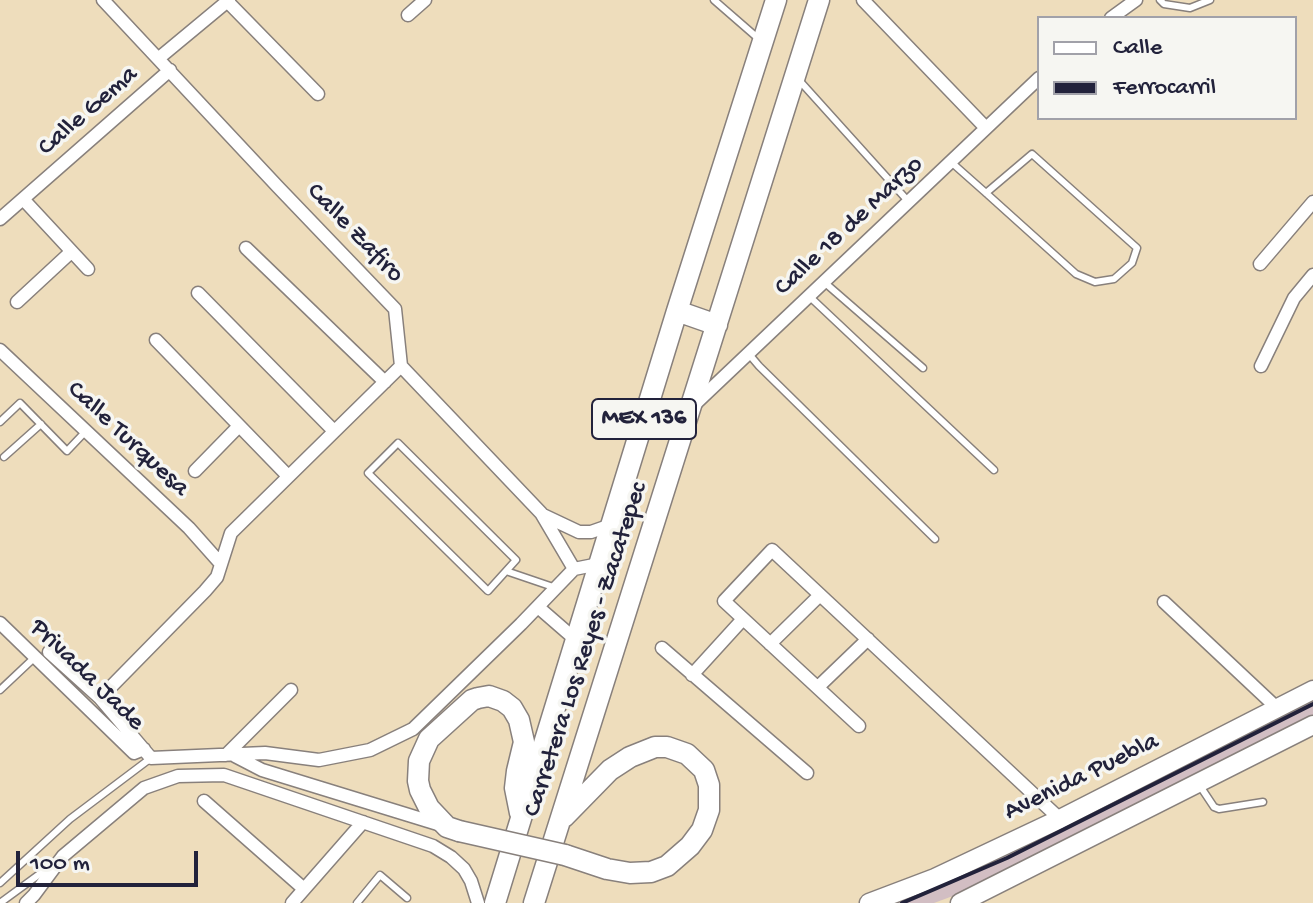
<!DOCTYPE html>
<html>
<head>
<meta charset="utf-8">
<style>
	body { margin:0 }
	#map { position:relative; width:1313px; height:903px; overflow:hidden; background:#eeddbc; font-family:"Gochi Hand",sans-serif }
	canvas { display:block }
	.legend { position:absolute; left:1037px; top:16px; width:260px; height:104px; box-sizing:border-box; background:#f6f6f2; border:2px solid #a1a1a9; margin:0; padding:10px 14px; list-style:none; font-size:24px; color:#22223b }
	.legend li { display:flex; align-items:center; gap:16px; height:40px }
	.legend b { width:40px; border:2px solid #a1a1a9 }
	.scale { position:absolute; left:16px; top:851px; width:182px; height:36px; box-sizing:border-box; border:4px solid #22223b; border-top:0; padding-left:10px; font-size:24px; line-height:28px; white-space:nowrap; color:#22223b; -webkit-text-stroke:6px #f6f6f2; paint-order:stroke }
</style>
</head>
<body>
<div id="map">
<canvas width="1313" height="903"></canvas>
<ul class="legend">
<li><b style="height:10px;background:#fff"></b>Calle</li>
<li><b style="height:10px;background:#22223b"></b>Ferrocarril</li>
</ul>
<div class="scale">100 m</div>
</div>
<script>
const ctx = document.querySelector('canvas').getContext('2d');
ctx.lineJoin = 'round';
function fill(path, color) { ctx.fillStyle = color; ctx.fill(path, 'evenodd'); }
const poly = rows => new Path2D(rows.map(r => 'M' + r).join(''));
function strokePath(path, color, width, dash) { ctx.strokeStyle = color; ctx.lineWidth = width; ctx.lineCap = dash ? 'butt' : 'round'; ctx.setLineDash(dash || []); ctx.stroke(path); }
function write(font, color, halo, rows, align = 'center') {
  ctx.font = font + ' "Gochi Hand",sans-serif'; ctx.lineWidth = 7; ctx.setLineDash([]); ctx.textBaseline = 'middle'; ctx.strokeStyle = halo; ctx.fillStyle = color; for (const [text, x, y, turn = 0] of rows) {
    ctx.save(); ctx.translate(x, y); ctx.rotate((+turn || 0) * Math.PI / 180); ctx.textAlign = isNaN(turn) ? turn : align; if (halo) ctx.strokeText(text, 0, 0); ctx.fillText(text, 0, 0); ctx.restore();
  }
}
fill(poly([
	[1313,699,1313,718,961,893,934,903,891,903]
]), '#d2bec3');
const service = poly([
	[714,0,760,40],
	[1160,0,1164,4,1190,8,1210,0],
	[798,79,908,201],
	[951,162,986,193,1076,274,1095,282,1114,279,1132,263,1137,248,1032,154,986,193],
	[824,282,923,368],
	[810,297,994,470],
	[748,353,759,366,935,539],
	[0,422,20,403,67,451,86,431],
	[398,443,516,560,488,591,368,473,398,443],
	[4,457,41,424],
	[506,571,556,588],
	[0,690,34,658],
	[1200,786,1214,807,1219,809,1263,802],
	[0,883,70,819,151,758],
	[0,903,52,865],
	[357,903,380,875,407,898]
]);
const minor = poly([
	[103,0,278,187,395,309,401,366,541,513,574,569],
	[863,0,986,128],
	[227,1,318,94],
	[408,15,425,0],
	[1111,18,1136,0],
	[159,58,229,0],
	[23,199,88,269],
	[0,219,170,70],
	[246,248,385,382],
	[1260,264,1313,202],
	[198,293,334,431],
	[17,302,71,252],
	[156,340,288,476],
	[0,350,189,528,221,564],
	[1261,366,1294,298,1313,275],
	[693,406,1039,78],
	[195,471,239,426],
	[543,515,579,532,591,532,611,525],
	[1164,602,1278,709],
	[538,607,576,640],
	[0,623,134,753,144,749],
	[770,644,820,595],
	[662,648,807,773],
	[49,652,100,698,151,758,265,753,319,760,370,750,413,729,521,624,574,569,599,564],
	[692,675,743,619],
	[818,687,868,639],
	[100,698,205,591,217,577,231,533,401,366],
	[859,726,724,601,772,550,1060,819],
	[226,755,291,690],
	[235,756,262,770,441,825],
	[204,801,304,889],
	[26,903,34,895,63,856,144,788,178,776,224,775,433,846,451,857,464,869,471,881,478,903],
	[292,903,363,822]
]);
const secondary = poly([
	[869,903,935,878,1060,819,1313,690],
	[960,903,1313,725]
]);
const primary = poly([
	[677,311,717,325],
	[564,817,610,770,630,757,655,747,667,747,687,754,704,770,709,785,709,810,702,830,690,846,667,866,651,872,630,873,607,869,565,855],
	[459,831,447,827,429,808,420,790,418,781,419,761,429,739,472,700,478,698,489,696,503,701,512,708,519,720,524,742,517,771,515,788,520,813],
	[495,903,677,311,776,0],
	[534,903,819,0]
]);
strokePath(service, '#88807c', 9);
strokePath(minor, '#88807c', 15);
strokePath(secondary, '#88807c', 21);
strokePath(primary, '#88807c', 23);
strokePath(service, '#fff', 6);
strokePath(minor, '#fff', 12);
strokePath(secondary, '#fff', 18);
strokePath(primary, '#fff', 20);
strokePath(poly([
	[902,903,1007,858,1313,704]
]), '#22223b', 4);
const primaryBridge = poly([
	[459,831,565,855]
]);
strokePath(primaryBridge, '#88807c', 23, []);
strokePath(primaryBridge, '#fff', 20);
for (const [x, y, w] of [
	[644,419,104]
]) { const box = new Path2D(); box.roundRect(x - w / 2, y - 20, w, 40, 6); ctx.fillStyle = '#f6f6f2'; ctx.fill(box); strokePath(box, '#22223b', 2); }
write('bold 24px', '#22223b', null, [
	["MEX 136",644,419]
]);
write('26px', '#22223b', '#f6f6f2', [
	["Calle Gema",89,112,-41],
	["Calle 18 de Marzo",850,227,-43],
	["Calle Zafiro",354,234,46],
	["Calle Turquesa",127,440,43],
	["Carretera Los Reyes - Zacatepec",587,650,-72],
	["Privada Jade",86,676,44],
	["Avenida Puebla",1082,778,-26]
]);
</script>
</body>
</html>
